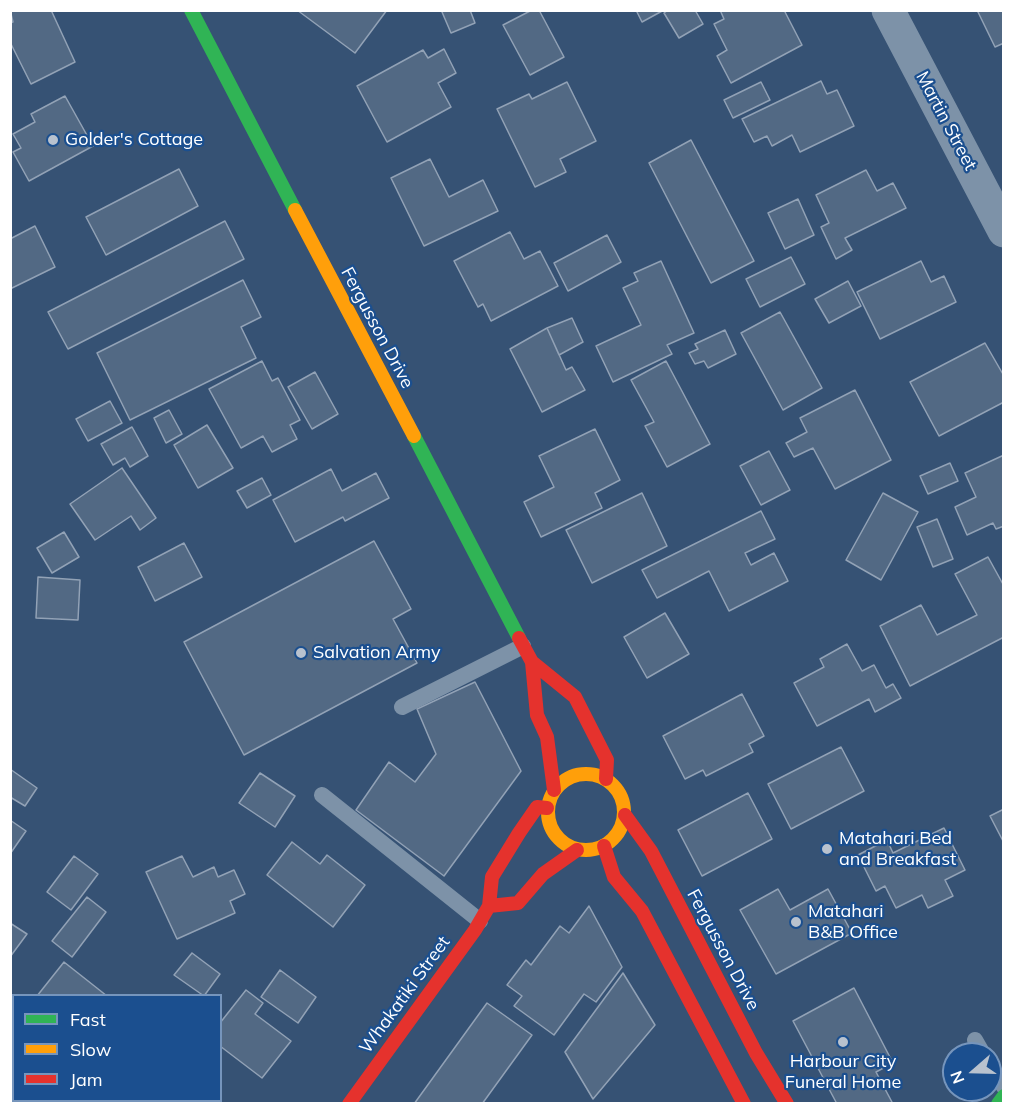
<!DOCTYPE html>
<html>
<head>
<meta charset="utf-8">
<style>
	body { margin:0 }
	#map { position:relative; width:1014px; height:1114px; overflow:hidden; background:#365274; font-family:Mulish,sans-serif }
	canvas { display:block }
	.frame { position:absolute; inset:0; border:12px solid #fff; pointer-events:none }
	.legend { position:absolute; left:12px; top:994px; width:210px; height:108px; box-sizing:border-box; background:#1b4f8f; border:2px solid #7695bc; margin:0; padding:8px 10px; list-style:none; font-size:18px; color:#fff }
	.legend li { display:flex; align-items:center; gap:12px; height:30px }
	.legend b { width:30px; border:2px solid #7695bc }
	.north { position:absolute; left:942px; top:1042px; width:60px; height:60px; box-sizing:border-box; background:#1b4f8f; border:2px solid #7695bc; border-radius:50%; rotate:250deg; font-size:16px; font-weight:700; line-height:24px; text-align:center; color:#fff }
	.north::after { content:''; display:block; margin:auto; width:21px; height:27px; background:#b9c2ce; clip-path:polygon(50% 0,100% 100%,50% 72%,0 100%) }
</style>
</head>
<body>
<div id="map">
<canvas width="1014" height="1114"></canvas>
<div class="frame"></div>
<ul class="legend">
<li><b style="height:8px;background:#30b455"></b>Fast</li>
<li><b style="height:8px;background:#ff9f0a"></b>Slow</li>
<li><b style="height:8px;background:#e5322d"></b>Jam</li>
</ul>
<div class="north">N</div>
</div>
<script>
const ctx = document.querySelector('canvas').getContext('2d');
ctx.lineJoin = 'round';
function fill(path, color) { ctx.fillStyle = color; ctx.fill(path, 'evenodd'); }
const poly = rows => new Path2D(rows.map(r => 'M' + r).join(''));
function strokePath(path, color, width, dash) { ctx.strokeStyle = color; ctx.lineWidth = width; ctx.lineCap = dash ? 'butt' : 'round'; ctx.setLineDash(dash || []); ctx.stroke(path); }
function write(font, color, halo, rows, align = 'center') {
  ctx.font = font + ' Mulish,sans-serif'; ctx.lineWidth = 4.5; ctx.setLineDash([]); ctx.textBaseline = 'middle'; ctx.strokeStyle = halo; ctx.fillStyle = color; for (const [text, x, y, turn = 0] of rows) {
    ctx.save(); ctx.translate(x, y); ctx.rotate((+turn || 0) * Math.PI / 180); ctx.textAlign = isNaN(turn) ? turn : align; if (halo) ctx.strokeText(text, 0, 0); ctx.fillText(text, 0, 0); ctx.restore();
  }
}
const building = poly([
	[10,10,51,10,75,62,31,84,10,42,10,23,13,22,10,10],
	[297,10,387,10,355,53,297,10],
	[445,10,470,10,475,23,451,33,442,12,445,10],
	[532,10,539,10,564,57,530,75,503,25,532,10],
	[636,10,664,10,642,22,636,10],
	[668,10,695,10,703,24,679,38,664,13,668,10],
	[720,10,784,10,802,45,731,83,717,56,727,50,714,24,724,19,720,10],
	[977,10,1004,10,1004,43,995,47,977,10],
	[444,49,456,73,438,83,451,107,387,142,357,86,423,50,428,58,444,49],
	[821,81,827,94,837,90,854,126,800,152,792,135,772,146,767,136,754,142,742,119,821,81],
	[567,82,596,141,560,159,566,172,535,187,497,109,529,94,532,99,567,82],
	[761,82,770,100,733,118,724,100,761,82],
	[65,96,93,146,29,181,13,152,21,148,13,134,35,122,31,114,65,96],
	[691,140,754,261,711,283,649,163,691,140],
	[430,159,449,197,483,180,498,211,424,246,391,178,430,159],
	[179,169,198,206,106,255,86,217,179,169],
	[866,170,877,191,893,183,906,208,845,238,852,250,836,259,821,227,829,223,816,195,866,170],
	[798,199,814,235,785,249,768,213,798,199],
	[225,221,244,259,68,349,48,312,225,221],
	[35,226,55,267,10,289,10,239,35,226],
	[510,232,524,259,540,251,558,286,491,321,483,304,478,307,454,261,510,232],
	[607,235,621,262,568,291,554,263,607,235],
	[791,257,805,284,760,307,746,279,791,257],
	[661,261,694,333,667,345,672,354,613,382,596,346,641,325,623,288,638,281,634,273,661,261],
	[921,261,931,282,944,276,956,302,880,339,857,292,921,261],
	[243,280,261,317,241,327,256,358,130,420,97,353,243,280],
	[848,281,861,306,829,323,815,299,848,281],
	[780,312,822,388,783,410,741,333,780,312],
	[572,318,583,342,559,355,547,328,572,318],
	[547,328,566,370,572,367,585,390,542,412,510,349,547,328],
	[725,330,736,354,708,368,704,361,695,364,689,353,698,349,695,344,725,330],
	[985,343,1004,376,1004,402,939,436,910,382,985,343],
	[262,361,272,381,278,378,300,420,290,425,297,439,272,452,263,436,241,448,209,389,262,361],
	[666,361,710,444,667,467,645,426,654,422,631,380,666,361],
	[315,372,338,414,312,429,288,387,315,372],
	[855,390,891,460,835,489,813,448,794,457,786,443,807,432,800,418,855,390],
	[110,401,122,423,88,441,76,419,110,401],
	[169,410,182,434,166,443,154,418,169,410],
	[207,425,233,468,198,488,174,445,207,425],
	[132,427,148,456,130,467,125,458,113,465,101,444,132,427],
	[595,429,620,480,595,493,602,508,541,537,524,502,554,487,539,456,595,429],
	[769,451,790,490,761,505,740,466,769,451],
	[1004,455,1004,526,996,529,993,523,967,535,955,507,976,497,965,473,1004,455],
	[950,463,958,481,928,494,920,476,950,463],
	[122,468,156,518,140,530,131,516,95,540,70,504,122,468],
	[331,469,342,491,376,473,389,498,345,521,343,517,295,542,273,500,331,469],
	[262,478,271,495,247,508,237,491,262,478],
	[642,493,667,546,592,583,566,530,642,493],
	[883,493,918,512,881,580,846,560,883,493],
	[761,511,775,539,745,553,751,565,774,553,788,581,729,611,709,571,657,598,642,570,761,511],
	[937,519,953,559,933,567,917,527,937,519],
	[64,532,79,557,52,573,37,548,64,532],
	[374,541,411,609,393,619,417,663,244,755,184,642,374,541],
	[184,543,202,577,155,601,138,567,184,543],
	[988,557,1004,586,1004,637,910,686,880,626,921,605,937,635,977,615,955,574,988,557],
	[38,577,80,580,78,620,36,618,38,577],
	[665,613,689,654,647,678,624,637,665,613],
	[847,644,862,671,874,665,886,688,893,684,901,698,875,712,869,699,817,726,794,683,824,667,820,659,847,644],
	[475,682,521,771,444,876,356,810,389,762,415,782,436,754,417,709,475,682],
	[742,694,764,736,749,744,753,752,706,776,703,770,685,779,663,736,742,694],
	[841,747,864,791,791,829,768,784,841,747],
	[10,769,37,788,25,806,10,797,10,769],
	[260,773,295,796,275,827,239,803,260,773],
	[748,793,772,839,702,876,678,830,748,793],
	[1004,809,1004,843,990,816,1004,809],
	[10,820,26,831,10,854,10,820],
	[944,828,965,870,945,880,953,896,928,908,922,895,896,908,885,886,876,891,858,855,887,840,893,853,944,828],
	[292,842,320,864,327,855,365,885,333,927,267,875,292,842],
	[74,856,98,874,71,910,47,892,74,856],
	[182,856,193,877,214,867,218,877,234,870,245,894,230,901,235,913,177,939,146,872,182,856],
	[778,889,790,910,828,889,852,933,776,974,740,910,778,889],
	[87,897,106,912,72,957,52,941,87,897],
	[589,906,622,967,596,1002,584,994,554,1035,514,1006,522,996,507,985,526,960,531,965,560,926,569,933,589,906],
	[10,923,27,934,10,957,10,923],
	[192,953,220,974,204,996,174,975,192,953],
	[64,962,107,996,37,996,64,962],
	[280,970,316,997,298,1023,261,997,280,970],
	[623,973,655,1025,593,1099,565,1052,623,973],
	[854,988,893,1063,876,1072,893,1104,837,1104,793,1021,854,988],
	[246,990,263,1003,255,1014,291,1041,262,1078,220,1046,220,1023,246,990],
	[487,1003,532,1035,482,1104,414,1104,487,1003],
	[130,1100,208,1100,212,1104,132,1104,130,1100]
]);
fill(building, '#526984');
strokePath(building, '#92a2b6', 1.5);
strokePath(poly([
	[402,707,523,646],
	[322,795,480,921],
	[975,1040,983,1054],
	[990,1065,1004,1087]
]), '#7d92a8', 16);
strokePath(poly([
	[888,10,1004,231]
]), '#7d92a8', 33);
strokePath(poly([
	[191,10,295,210],
	[414,436,519,638],
	[998,1104,1004,1096]
]), '#30b455', 14);
strokePath(poly([
	[295,210,414,436],
	'548 812a38 38 0 1 1 76 0a38 38 0 1 1-76 0Z'
]), '#ff9f0a', 14);
strokePath(poly([
	[519,638,532,662,537,715,547,737,554,790],
	[532,662,575,697,607,760,606,779],
	[625,815,651,851,756,1053,787,1104],
	[604,846,614,877,642,911,744,1104],
	[489,906,518,903,543,874,577,850],
	[349,1104,475,930,489,906,492,877,519,833,537,807,547,808]
]), '#e5322d', 14);
for (const [x, y, r, color] of [
	[53,140,6,"#b9c2ce"],
	[301,653,6,"#b9c2ce"],
	[827,849,6,"#b9c2ce"],
	[796,922,6,"#b9c2ce"],
	[843,1042,6,"#b9c2ce"]
]) { const dot = new Path2D(); dot.arc(x, y, r, 0, 2 * Math.PI); ctx.fillStyle = color; ctx.fill(dot); strokePath(dot, '#1b4f8f', 2); }
write('18px', '#fff', '#1b4f8f', [
	["Martin Street",946,121,62],
	["Fergusson Drive",377,328,62],
	["Fergusson Drive",723,950,62],
	["Whakatiki Street",405,995,-54]
]);
write('18px', '#fff', '#1b4f8f', [
	["Golder's Cottage",65,140],
	["Salvation Army",313,653],
	["Matahari Bed",839,839],
	["and Breakfast",839,860],
	["Matahari",808,912],
	["B&B Office",808,933],
	["Harbour City",843,1062,"center"],
	["Funeral Home",843,1083,"center"]
], 'left');
</script>
</body>
</html>
